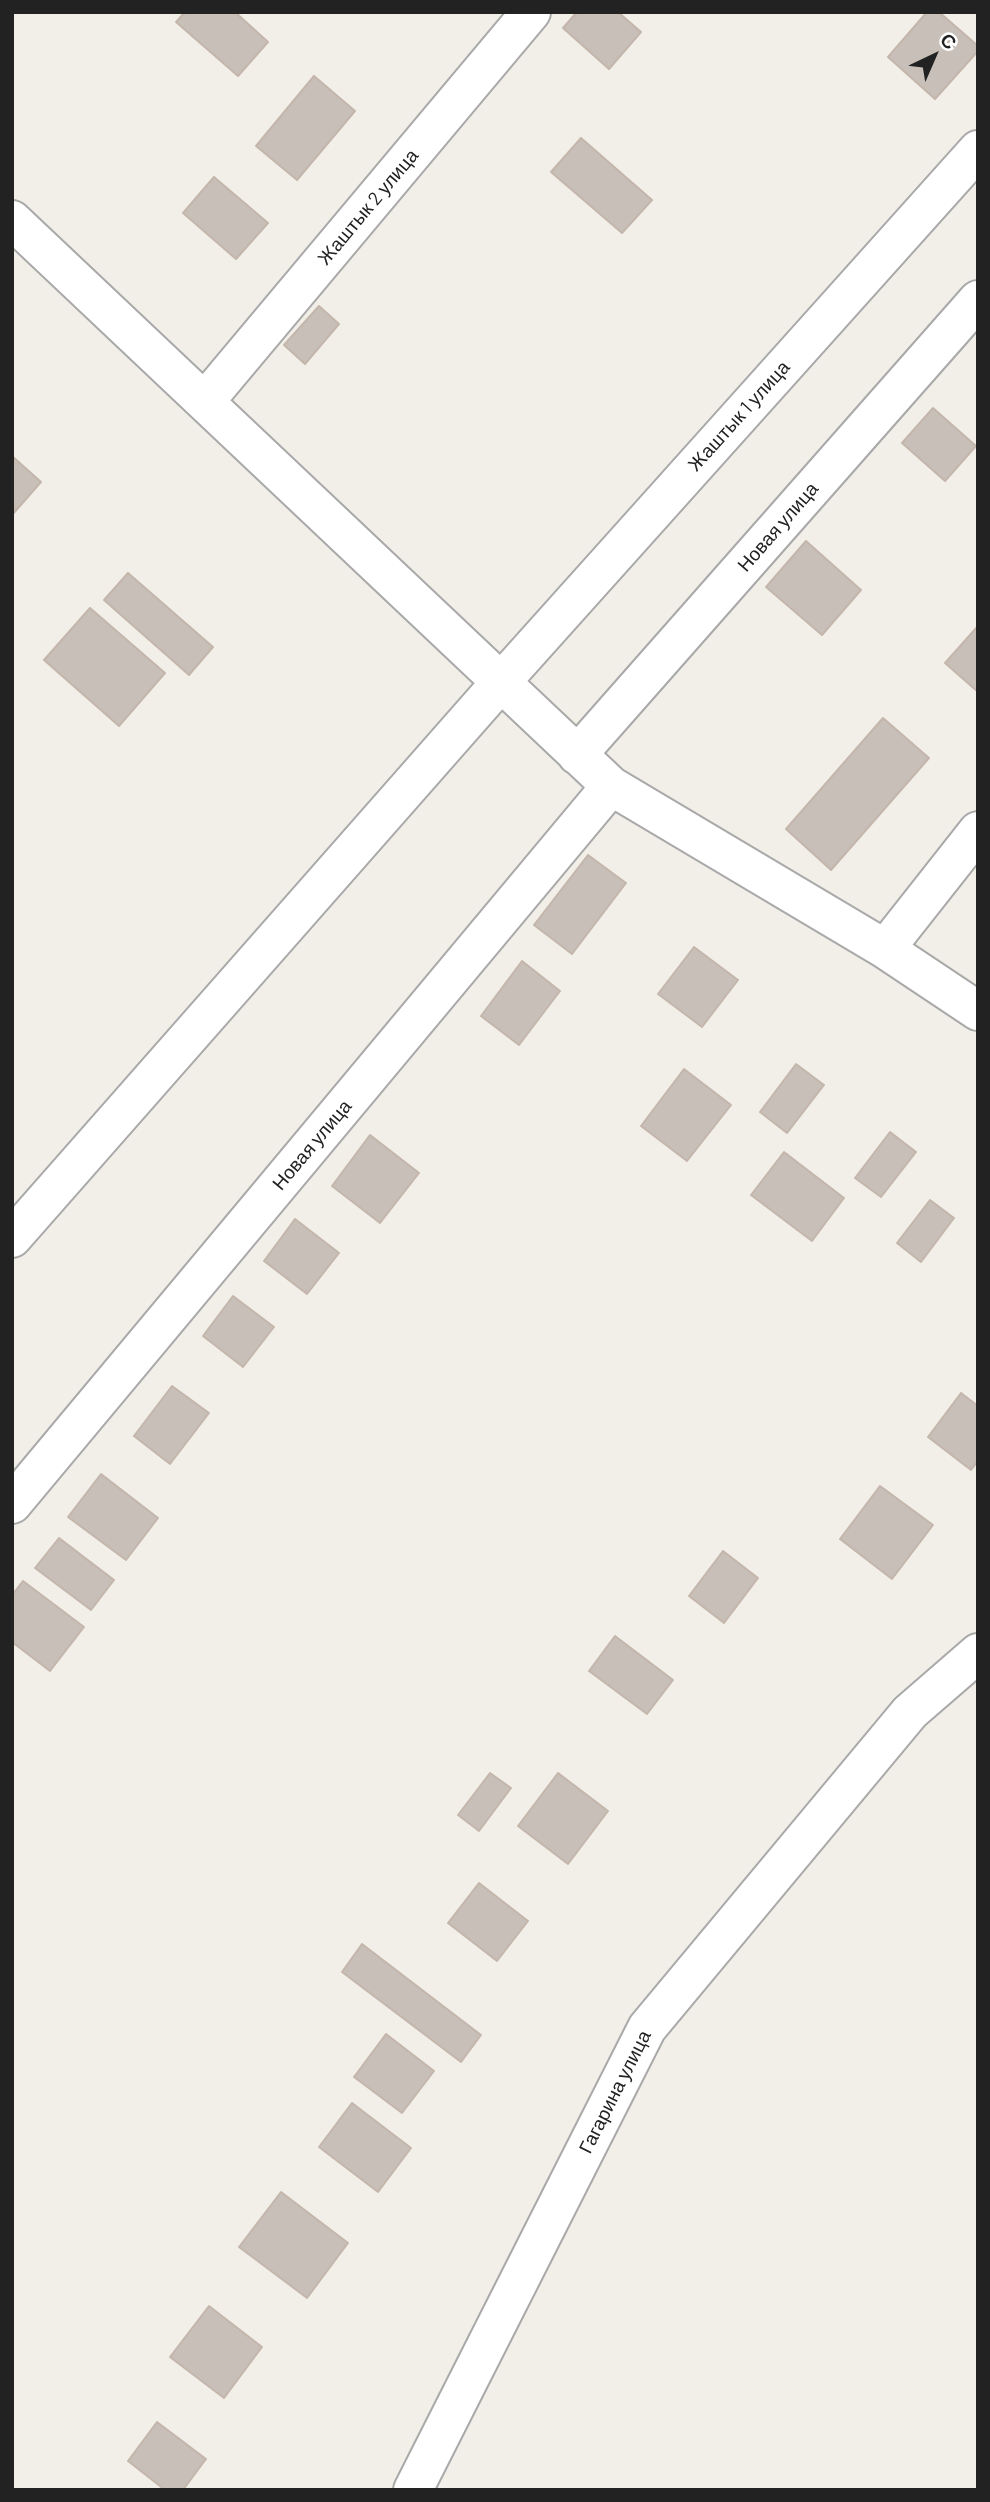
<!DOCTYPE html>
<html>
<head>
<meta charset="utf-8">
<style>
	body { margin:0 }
	#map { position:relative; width:990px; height:2502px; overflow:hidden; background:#f2efe9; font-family:Barlow,sans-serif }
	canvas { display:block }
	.frame { position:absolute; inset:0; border:14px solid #222; pointer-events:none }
	.north { position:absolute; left:899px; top:21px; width:70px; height:70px; -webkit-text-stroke:5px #fff; paint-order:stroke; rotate:44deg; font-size:19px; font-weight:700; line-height:28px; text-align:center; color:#222 }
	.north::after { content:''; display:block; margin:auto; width:24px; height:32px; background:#222; clip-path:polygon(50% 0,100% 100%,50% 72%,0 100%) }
</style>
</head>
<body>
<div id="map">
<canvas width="990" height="2502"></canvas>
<div class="frame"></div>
<div class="north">С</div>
</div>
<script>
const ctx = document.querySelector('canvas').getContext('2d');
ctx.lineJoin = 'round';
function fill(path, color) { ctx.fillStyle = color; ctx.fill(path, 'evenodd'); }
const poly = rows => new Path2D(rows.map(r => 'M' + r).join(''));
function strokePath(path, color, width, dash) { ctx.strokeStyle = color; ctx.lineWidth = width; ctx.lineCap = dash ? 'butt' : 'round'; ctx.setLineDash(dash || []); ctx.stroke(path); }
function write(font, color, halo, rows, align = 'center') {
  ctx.font = font + ' Barlow,sans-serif'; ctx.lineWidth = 6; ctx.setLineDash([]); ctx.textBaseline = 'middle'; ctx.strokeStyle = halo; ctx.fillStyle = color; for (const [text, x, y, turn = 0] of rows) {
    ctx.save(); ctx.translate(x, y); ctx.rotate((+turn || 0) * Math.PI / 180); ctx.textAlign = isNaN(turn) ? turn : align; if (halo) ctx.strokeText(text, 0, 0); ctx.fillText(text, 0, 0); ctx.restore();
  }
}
const building = poly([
	[185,12,235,12,268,42,238,76,176,22,185,12],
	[577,12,618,12,641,32,609,69,563,28,577,12],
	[927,12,939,12,978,46,978,51,935,99,888,57,927,12],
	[314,76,355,111,297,180,256,146,314,76],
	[581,138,652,200,622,233,551,172,581,138],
	[214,177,268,223,236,259,183,213,214,177],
	[319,306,339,324,305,364,284,345,319,306],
	[933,408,976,446,945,481,902,443,933,408],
	[12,456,41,482,12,515,12,456],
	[806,541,861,590,822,635,766,587,806,541],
	[128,573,213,647,189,675,104,600,128,573],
	[90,608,165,673,119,726,44,660,90,608],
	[978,626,978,692,945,663,978,626],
	[883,718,929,758,831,870,786,829,883,718],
	[588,855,626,883,572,954,534,925,588,855],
	[694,947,738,980,702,1027,658,994,694,947],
	[522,961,560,991,519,1045,481,1016,522,961],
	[796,1064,824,1085,787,1133,760,1112,796,1064],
	[684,1069,731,1105,687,1161,641,1126,684,1069],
	[890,1132,916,1152,881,1197,855,1178,890,1132],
	[370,1135,419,1173,380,1223,332,1186,370,1135],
	[784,1152,844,1198,812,1241,751,1195,784,1152],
	[930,1200,954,1218,921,1262,897,1243,930,1200],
	[295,1219,339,1253,307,1294,264,1261,295,1219],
	[233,1296,274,1327,243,1367,203,1336,233,1296],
	[172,1386,209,1413,170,1464,134,1436,172,1386],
	[961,1393,978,1406,978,1461,971,1470,928,1437,961,1393],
	[101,1474,158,1518,126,1560,68,1517,101,1474],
	[880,1486,933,1525,892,1579,840,1539,880,1486],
	[59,1538,114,1580,91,1610,35,1568,59,1538],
	[723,1551,758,1578,724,1623,689,1596,723,1551],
	[23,1581,84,1627,50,1671,12,1642,12,1595,23,1581],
	[615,1636,673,1680,647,1714,589,1671,615,1636],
	[490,1773,511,1788,479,1831,458,1815,490,1773],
	[558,1773,608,1811,568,1864,518,1826,558,1773],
	[479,1883,528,1921,497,1961,448,1923,479,1883],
	[362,1944,481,2035,461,2062,342,1972,362,1944],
	[386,2034,434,2071,402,2113,354,2077,386,2034],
	[352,2103,411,2148,378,2192,319,2147,352,2103],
	[281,2192,348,2243,307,2298,239,2247,281,2192],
	[209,2306,262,2347,224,2398,170,2357,209,2306],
	[157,2422,206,2459,183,2490,165,2490,128,2461,157,2422]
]);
fill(building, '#c7bfb8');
strokePath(building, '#c4b6ab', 2);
const minor = poly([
	[12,220,611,786,885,949,978,1011],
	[205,401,531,12],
	[577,755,978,300],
	[885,949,978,831],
	[12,1238,501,682,978,150],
	[12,1504,611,786],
	[413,2490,647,2028,910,1712,978,1653]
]);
strokePath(minor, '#a9a9a9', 42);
strokePath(minor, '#fff', 38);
write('19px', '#222', '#fff', [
	["Жаштык 2 улица",368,207,-50],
	["Жаштык 1 улица",739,416,-48],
	["Новая улица",778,527,-49],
	["Новая улица",312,1145,-50],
	["Гагарина улица",615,2092,-63]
]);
</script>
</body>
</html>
